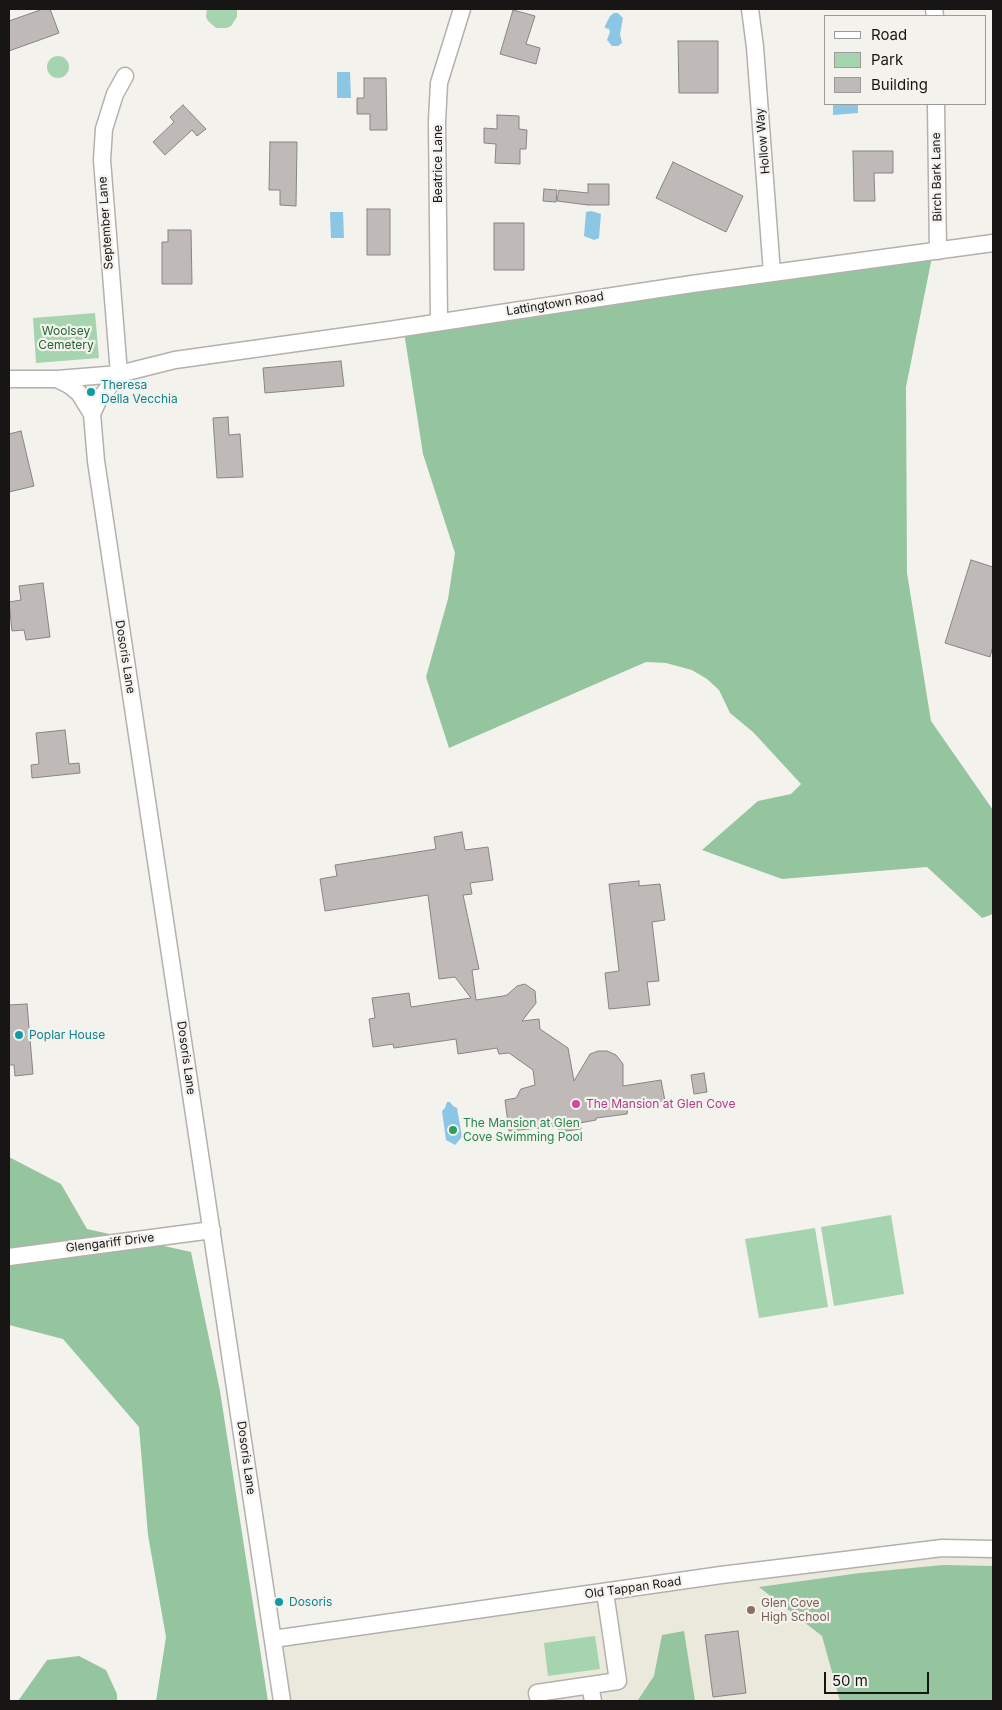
<!DOCTYPE html>
<html>
<head>
<meta charset="utf-8">
<style>
	body { margin:0 }
	#map { position:relative; width:1002px; height:1710px; overflow:hidden; background:#f3f2ed; font-family:Inter,sans-serif }
	canvas { display:block }
	.frame { position:absolute; inset:0; border:10px solid #171614; pointer-events:none }
	.legend { position:absolute; left:824px; top:15px; width:162px; height:90px; box-sizing:border-box; background:#f3f2ed; border:1px solid #9b9a96; margin:0; padding:6px 9px; list-style:none; font-size:15px; color:#171614 }
	.legend li { display:flex; align-items:center; gap:10px; height:25px }
	.legend b { width:25px; border:1px solid #9b9a96 }
	.scale { position:absolute; left:824px; top:1672px; width:105px; height:22px; box-sizing:border-box; border:2px solid #171614; border-top:0; padding-left:6px; font-size:15px; line-height:18px; white-space:nowrap; color:#171614; -webkit-text-stroke:4px #f3f2ed; paint-order:stroke }
</style>
</head>
<body>
<div id="map">
<canvas width="1002" height="1710"></canvas>
<div class="frame"></div>
<ul class="legend">
<li><b style="height:6px;background:#fff"></b>Road</li>
<li><b style="height:14px;background:#a6d4ae"></b>Park</li>
<li><b style="height:14px;background:#bfbab8"></b>Building</li>
</ul>
<div class="scale">50 m</div>
</div>
<script>
const ctx = document.querySelector('canvas').getContext('2d');
ctx.lineJoin = 'round';
function fill(path, color) { ctx.fillStyle = color; ctx.fill(path, 'evenodd'); }
const poly = rows => new Path2D(rows.map(r => 'M' + r).join(''));
function strokePath(path, color, width, dash) { ctx.strokeStyle = color; ctx.lineWidth = width; ctx.lineCap = dash ? 'butt' : 'round'; ctx.setLineDash(dash || []); ctx.stroke(path); }
function write(font, color, halo, rows, align = 'center') {
  ctx.font = font + ' Inter,sans-serif'; ctx.lineWidth = 4.5; ctx.setLineDash([]); ctx.textBaseline = 'middle'; ctx.strokeStyle = halo; ctx.fillStyle = color; for (const [text, x, y, turn = 0] of rows) {
    ctx.save(); ctx.translate(x, y); ctx.rotate((+turn || 0) * Math.PI / 180); ctx.textAlign = isNaN(turn) ? turn : align; if (halo) ctx.strokeText(text, 0, 0); ctx.fillText(text, 0, 0); ctx.restore();
  }
}
fill(poly([
	[943,1554,993,1555,993,1701,289,1701,280,1643,739,1578]
]), '#ebe8dc');
fill(poly([
	[207,9,237,9,237,17,231,26,227,28,216,28,208,21,206,17],
	'47 67a11 11 0 1 1 22 0a11 11 0 1 1-22 0Z',
	[95,313,99,358,36,363,33,318],
	[891,1215,904,1294,834,1306,821,1227],
	[815,1228,828,1307,759,1318,745,1239],
	[595,1636,600,1669,548,1676,544,1643]
]), '#a6d4ae');
fill(poly([
	[933,252,906,387,907,573,931,721,993,810,993,914,982,918,927,867,782,879,702,850,758,801,791,794,801,784,753,732,730,713,719,690,707,679,692,670,666,663,646,662,449,748,426,677,448,599,455,553,423,454,404,332],
	[9,1157,61,1184,87,1229,191,1252,220,1391,268,1701,156,1701,166,1637,148,1535,139,1427,63,1339,9,1325],
	[943,1565,993,1566,993,1701,840,1701,822,1636,759,1587,860,1573],
	[684,1631,695,1701,639,1701,638,1700,654,1676,662,1635],
	[79,1656,106,1670,117,1694,117,1701,18,1701,47,1660]
]), '#95c59e');
fill(poly([
	[618,13,623,18,620,34,622,43,618,46,612,46,607,40,610,32,609,29,605,28,605,26,610,16,614,13],
	[337,72,350,72,351,98,337,98],
	[833,104,858,104,858,113,833,115],
	[591,211,601,214,599,238,594,240,584,236,586,212],
	[330,212,343,212,344,238,331,238],
	[447,1102,450,1102,453,1106,457,1108,462,1137,455,1145,446,1140,442,1111,445,1108]
]), '#8cc6e5');
const building = poly([
	[43,9,50,9,59,33,9,51,9,21,43,9],
	[513,10,535,16,526,44,540,48,536,64,500,54,513,10],
	[678,41,718,41,718,93,679,93,678,41],
	[364,78,386,78,387,130,370,130,370,114,357,114,357,98,364,98,364,78],
	[183,105,206,129,197,136,192,130,165,155,153,142,174,122,170,117,183,105],
	[497,115,519,116,519,129,527,130,526,149,520,149,520,164,495,163,496,144,484,143,484,128,497,129,497,115],
	[270,142,297,142,296,206,280,205,280,190,269,190,270,142],
	[853,151,893,151,893,173,874,173,875,201,854,201,853,151],
	[673,162,743,196,726,232,656,198,673,162],
	[588,184,609,184,609,205,588,205,557,201,559,190,588,193,588,184],
	[544,189,557,190,556,202,543,201,544,189],
	[367,209,390,209,390,255,367,255,367,209],
	[494,223,524,223,524,270,494,270,494,223],
	[168,230,191,230,192,284,162,284,162,242,168,242,168,230],
	[341,361,344,386,265,393,263,368,341,361],
	[228,417,229,435,240,434,243,477,217,478,213,418,228,417],
	[21,431,34,486,9,492,9,434,21,431],
	[971,560,993,567,993,646,990,657,945,643,971,560],
	[43,583,50,637,26,640,24,630,12,631,9,602,21,600,19,586,43,583],
	[65,730,69,764,79,763,80,773,32,778,31,765,39,764,36,733,65,730],
	[462,832,465,850,488,847,493,880,470,883,472,894,463,895,479,969,472,970,476,1000,503,996,507,995,517,986,525,984,535,991,536,1003,522,1021,539,1019,540,1029,568,1048,574,1081,590,1054,598,1051,607,1051,616,1055,623,1064,623,1086,661,1080,665,1101,628,1107,627,1114,596,1118,596,1120,580,1123,581,1129,559,1132,558,1126,509,1131,505,1100,516,1098,521,1089,535,1085,533,1070,509,1053,499,1054,497,1048,458,1054,456,1039,394,1048,393,1044,373,1047,369,1019,375,1018,372,998,409,993,411,1007,471,998,455,977,439,979,428,895,325,911,320,879,337,876,335,865,436,849,434,837,462,832],
	[639,881,639,886,660,884,665,920,652,922,659,981,647,982,650,1005,609,1009,605,973,619,971,609,884,639,881],
	[27,1004,33,1074,15,1076,14,1065,9,1065,9,1005,27,1004],
	[704,1073,707,1092,694,1094,691,1075,704,1073],
	[738,1631,746,1693,713,1697,705,1635,738,1631]
]);
fill(building, '#bfbab8');
strokePath(building, '#898483', 1);
const minor = poly([
	[750,9,755,47,772,273],
	[934,9,935,16],
	[936,104,938,251],
	[439,322,437,121,439,83,462,9],
	[9,379,57,379,69,385,79,393,92,414,96,461,282,1701],
	[57,379,119,374,102,160,104,129,115,94,125,76],
	[92,414,98,401,119,374,175,360,389,330,692,284,993,243],
	[9,1257,212,1230],
	[273,1639,721,1575,845,1560,942,1548,993,1549],
	[590,1685,593,1701],
	[539,1701,537,1693,618,1681,605,1592]
]);
strokePath(minor, '#b2b1ad', 19);
strokePath(minor, '#fff', 16);
for (const [x, y, r, color] of [
	[91,392,5,"#0f9aa8"],
	[19,1035,5,"#0f9aa8"],
	[576,1104,5,"#d1479c"],
	[453,1130,5,"#2e9e5b"],
	[279,1602,5,"#0f9aa8"],
	[751,1610,5,"#8d6e63"]
]) { const dot = new Path2D(); dot.arc(x, y, r, 0, 2 * Math.PI); ctx.fillStyle = color; ctx.fill(dot); strokePath(dot, '#f3f2ed', 2); }
write('12px', '#171614', '#f3f2ed', [
	["Hollow Way",763,141,-95],
	["Beatrice Lane",438,164,-90],
	["Birch Bark Lane",937,177,-91],
	["September Lane",106,223,-94],
	["Lattingtown Road",555,304,-9],
	["Dosoris Lane",125,657,81],
	["Dosoris Lane",186,1058,82],
	["Glengariff Drive",110,1243,-7],
	["Dosoris Lane",246,1458,82],
	["Old Tappan Road",633,1588,-8]
]);
write('12px', '#216736', '#f3f2ed', [
	["Woolsey",66,331],
	["Cemetery",66,345]
]);
write('12px', '#0d838f', '#f3f2ed', [
	["Theresa",101,385],
	["Della Vecchia",101,399],
	["Poplar House",29,1035],
	["Dosoris",289,1602]
], 'left');
write('12px', '#b23c85', '#f3f2ed', [
	["The Mansion at Glen Cove",586,1104]
], 'left');
write('12px', '#27864d', '#f3f2ed', [
	["The Mansion at Glen",463,1123],
	["Cove Swimming Pool",463,1137]
], 'left');
write('12px', '#785e54', '#f3f2ed', [
	["Glen Cove",761,1603],
	["High School",761,1617]
], 'left');
</script>
</body>
</html>
